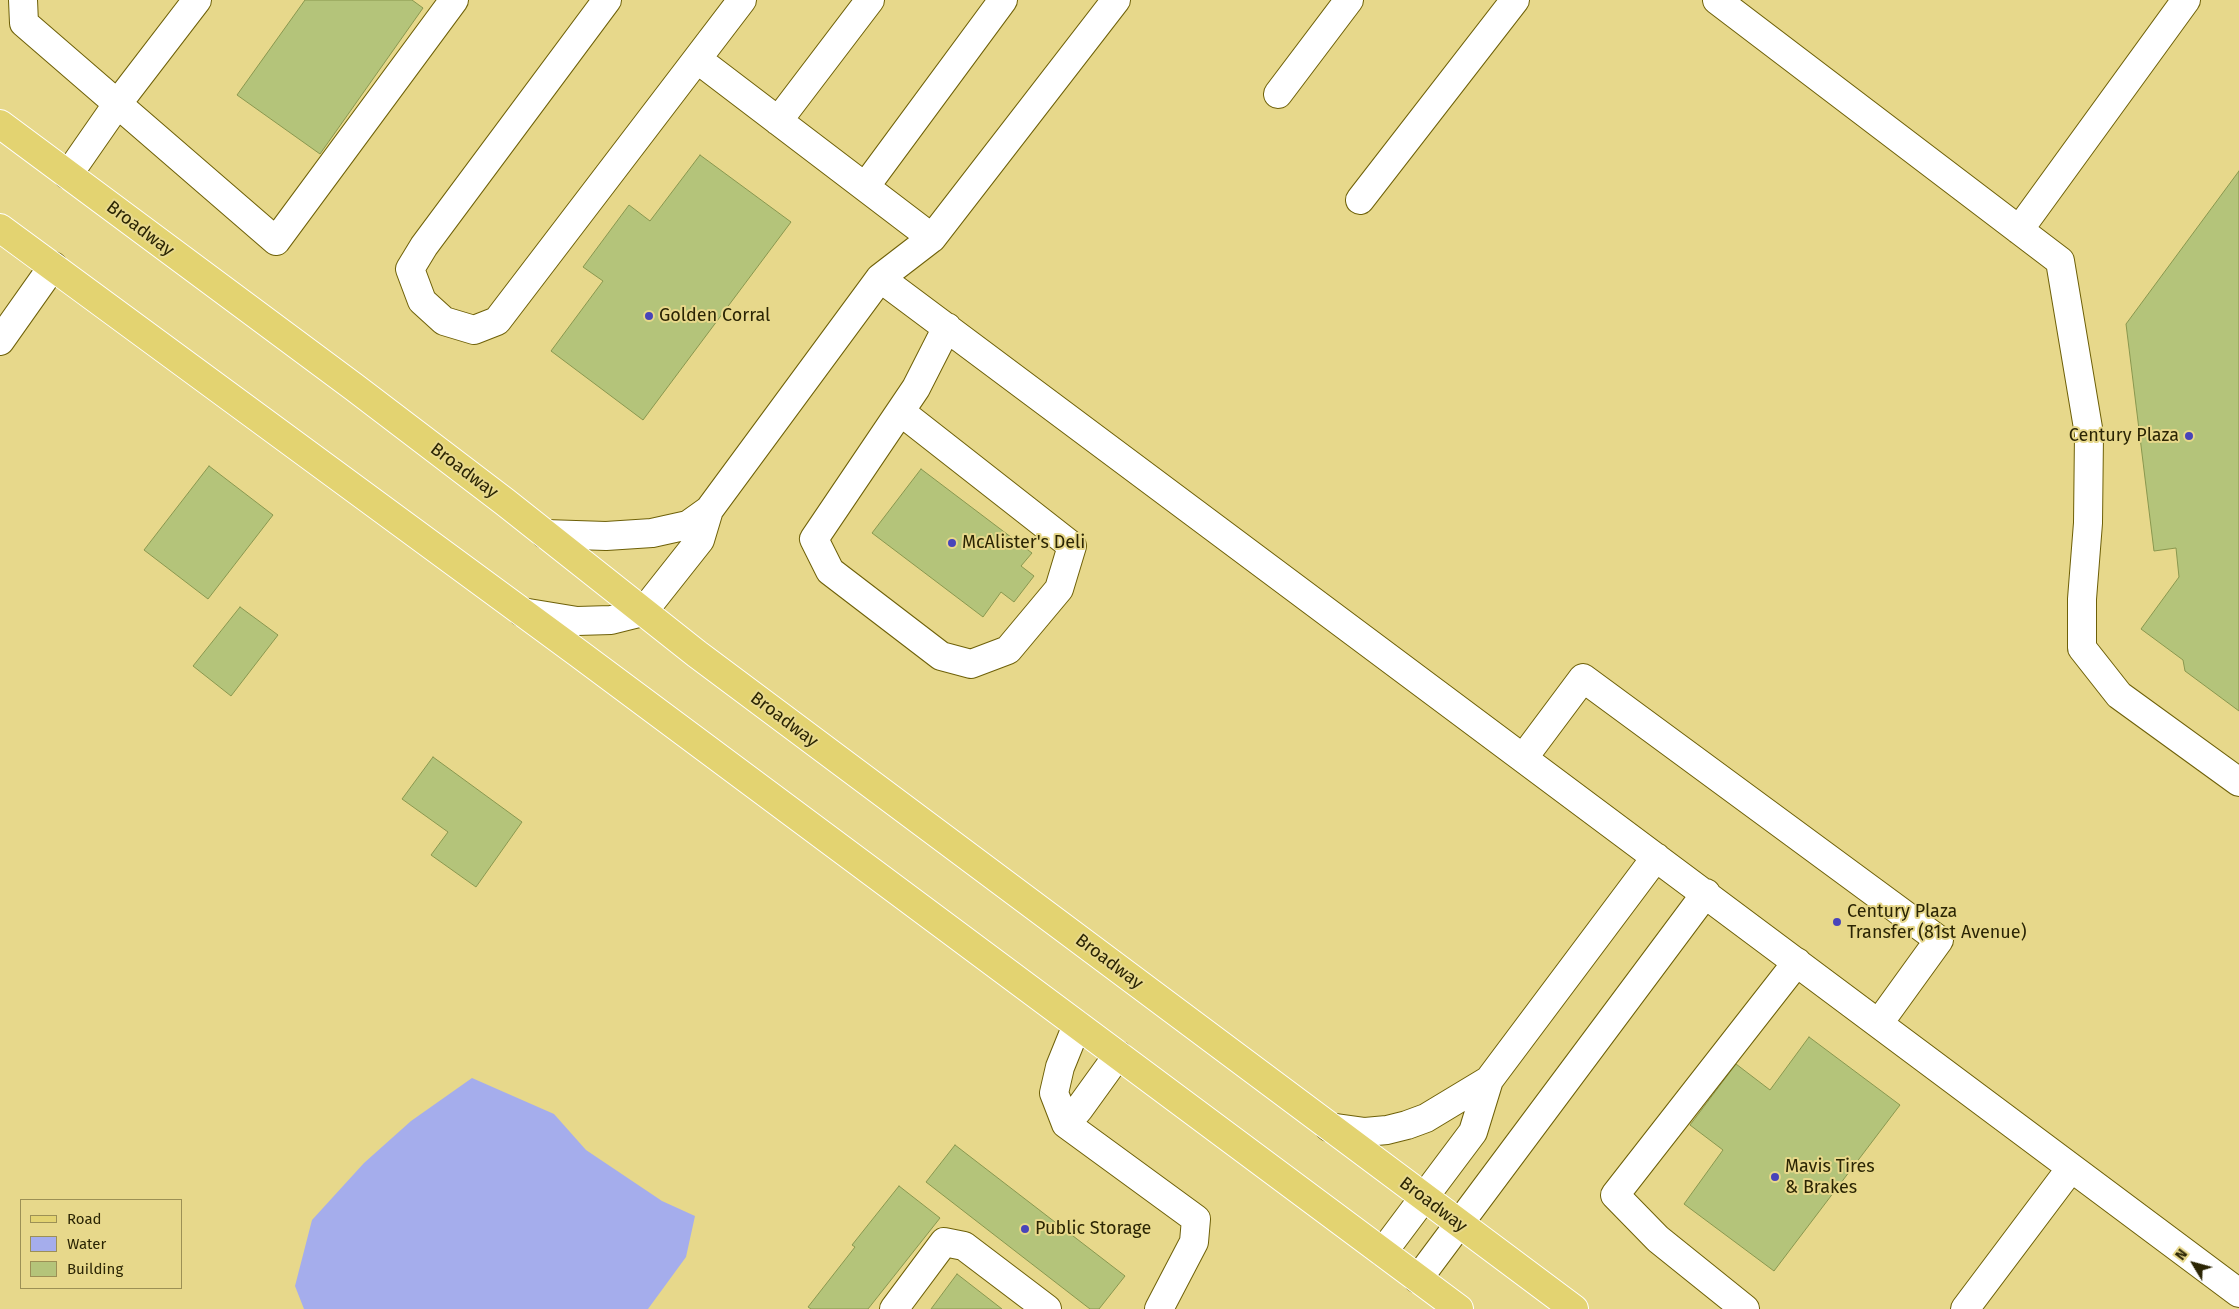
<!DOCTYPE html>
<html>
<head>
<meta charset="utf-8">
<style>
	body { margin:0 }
	#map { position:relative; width:2239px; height:1309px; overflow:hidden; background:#e7d88b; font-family:"Fira Sans",sans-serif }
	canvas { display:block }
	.legend { position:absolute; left:20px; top:1199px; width:162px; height:90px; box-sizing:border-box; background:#e7d88b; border:1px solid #9c9055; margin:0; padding:6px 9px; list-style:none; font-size:15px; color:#2b2504 }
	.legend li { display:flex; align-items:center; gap:10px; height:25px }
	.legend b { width:25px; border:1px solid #9c9055 }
	.north { position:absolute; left:2169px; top:1239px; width:50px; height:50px; -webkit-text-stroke:4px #e7d88b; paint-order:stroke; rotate:307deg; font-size:14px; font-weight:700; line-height:20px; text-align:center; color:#2b2504 }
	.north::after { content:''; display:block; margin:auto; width:18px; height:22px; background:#2b2504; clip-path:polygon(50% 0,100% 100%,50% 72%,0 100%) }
</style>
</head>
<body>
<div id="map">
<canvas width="2239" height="1309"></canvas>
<ul class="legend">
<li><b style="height:6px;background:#e3d371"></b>Road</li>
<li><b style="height:14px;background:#a5adec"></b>Water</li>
<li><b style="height:14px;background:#b4c47a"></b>Building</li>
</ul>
<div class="north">N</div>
</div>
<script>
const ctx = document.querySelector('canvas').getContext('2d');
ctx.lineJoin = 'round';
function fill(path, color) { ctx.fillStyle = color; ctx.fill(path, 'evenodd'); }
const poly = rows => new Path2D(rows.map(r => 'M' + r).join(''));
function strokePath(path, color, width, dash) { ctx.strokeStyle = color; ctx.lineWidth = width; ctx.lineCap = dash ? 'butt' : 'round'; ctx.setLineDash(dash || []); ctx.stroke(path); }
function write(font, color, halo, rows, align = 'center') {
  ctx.font = font + ' "Fira Sans",sans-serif'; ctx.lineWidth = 4; ctx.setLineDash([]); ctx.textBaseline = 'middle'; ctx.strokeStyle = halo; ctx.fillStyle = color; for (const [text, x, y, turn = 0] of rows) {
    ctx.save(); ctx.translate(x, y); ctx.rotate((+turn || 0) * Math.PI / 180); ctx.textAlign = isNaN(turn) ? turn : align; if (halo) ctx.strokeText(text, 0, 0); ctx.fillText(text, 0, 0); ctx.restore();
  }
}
fill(poly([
	[472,1078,554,1114,586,1150,662,1201,695,1216,686,1257,648,1309,304,1309,295,1286,312,1220,364,1163,411,1121]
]), '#a5adec');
const building = poly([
	[305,0,412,0,423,8,320,154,237,95,305,0],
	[700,155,791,222,643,420,551,351,603,281,583,267,629,205,650,221,700,155],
	[2239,171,2239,711,2185,671,2183,660,2141,629,2179,577,2176,548,2154,551,2126,324,2239,171],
	[209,466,273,515,208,599,144,550,209,466],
	[921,469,1032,553,1021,566,1034,576,1014,602,1001,592,983,617,872,533,921,469],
	[240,607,278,635,231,696,193,666,240,607],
	[433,757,522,822,476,887,431,855,448,832,402,799,433,757],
	[1809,1037,1900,1105,1774,1271,1684,1204,1723,1150,1690,1125,1736,1064,1770,1090,1809,1037],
	[955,1145,1125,1276,1099,1309,1090,1309,926,1182,955,1145],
	[899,1186,940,1218,868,1309,811,1309,808,1307,855,1247,852,1245,899,1186],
	[957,1274,1002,1309,931,1309,957,1274]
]);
fill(building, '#b4c47a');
strokePath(building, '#89974f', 1);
const minor = poly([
	[23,0,24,23,276,241,454,0],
	[607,0,424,246,410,269,422,301,444,321,474,330,497,321,697,59],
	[742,0,697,59,932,238],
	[1717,0,2060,261,2089,434,2088,523,2082,599,2082,648,2119,695,2239,782],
	[1278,94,1349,0],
	[778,121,870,0],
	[68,175,118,103,197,0],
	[865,187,1003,0],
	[1360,200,1515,0],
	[2019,230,2186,0],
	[880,278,2239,1293],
	[0,341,53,266],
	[901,412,1072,546,1059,589,1008,650,971,664,941,656,830,571,814,539,916,388,947,327],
	[545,534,606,536,652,533,688,525,709,510,880,278,932,238,1116,0],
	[522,612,577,621,611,620,643,612,700,540,709,510],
	[1524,757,1583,678,1939,940,1879,1023],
	[1077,1025,1060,1067,1054,1093,1066,1124,1196,1219,1194,1242,1159,1309],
	[1066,1124,1079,1109,1118,1055],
	[1329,1127,1365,1132,1387,1130,1407,1125,1426,1118,1489,1080],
	[1383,1252,1473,1132,1489,1080,1656,857],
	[1418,1279,1706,893],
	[894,1309,944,1242,964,1246,1047,1309],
	[1745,1309,1658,1239,1615,1195,1797,962],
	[1965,1309,2071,1168]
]);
const major = poly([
	[0,124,354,387,505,502,697,654,1574,1309],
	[0,228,578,653,1459,1309]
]);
strokePath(minor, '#6e6008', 30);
strokePath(major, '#fff', 30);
strokePath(minor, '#fff', 28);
strokePath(major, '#e3d371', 28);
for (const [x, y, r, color] of [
	[649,316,5,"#4844ba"],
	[2189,436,5,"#4844ba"],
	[952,543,5,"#4844ba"],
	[1837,922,5,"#4844ba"],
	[1775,1177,5,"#4844ba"],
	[1025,1229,5,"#4844ba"]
]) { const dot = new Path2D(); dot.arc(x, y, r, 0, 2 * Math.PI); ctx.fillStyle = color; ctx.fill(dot); strokePath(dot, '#e7d88b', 2); }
write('18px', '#2b2504', '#e7d88b', [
	["Broadway",140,229,37],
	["Broadway",464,471,37],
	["Broadway",784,720,37],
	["Broadway",1109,962,37],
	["Broadway",1433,1205,37]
]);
write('18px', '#2b2504', '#e7d88b', [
	["Golden Corral",659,316],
	["Century Plaza",2179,436,"right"],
	["McAlister's Deli",962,543],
	["Century Plaza",1847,912],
	["Transfer (81st Avenue)",1847,933],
	["Mavis Tires",1785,1167],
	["& Brakes",1785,1188],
	["Public Storage",1035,1229]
], 'left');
</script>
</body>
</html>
